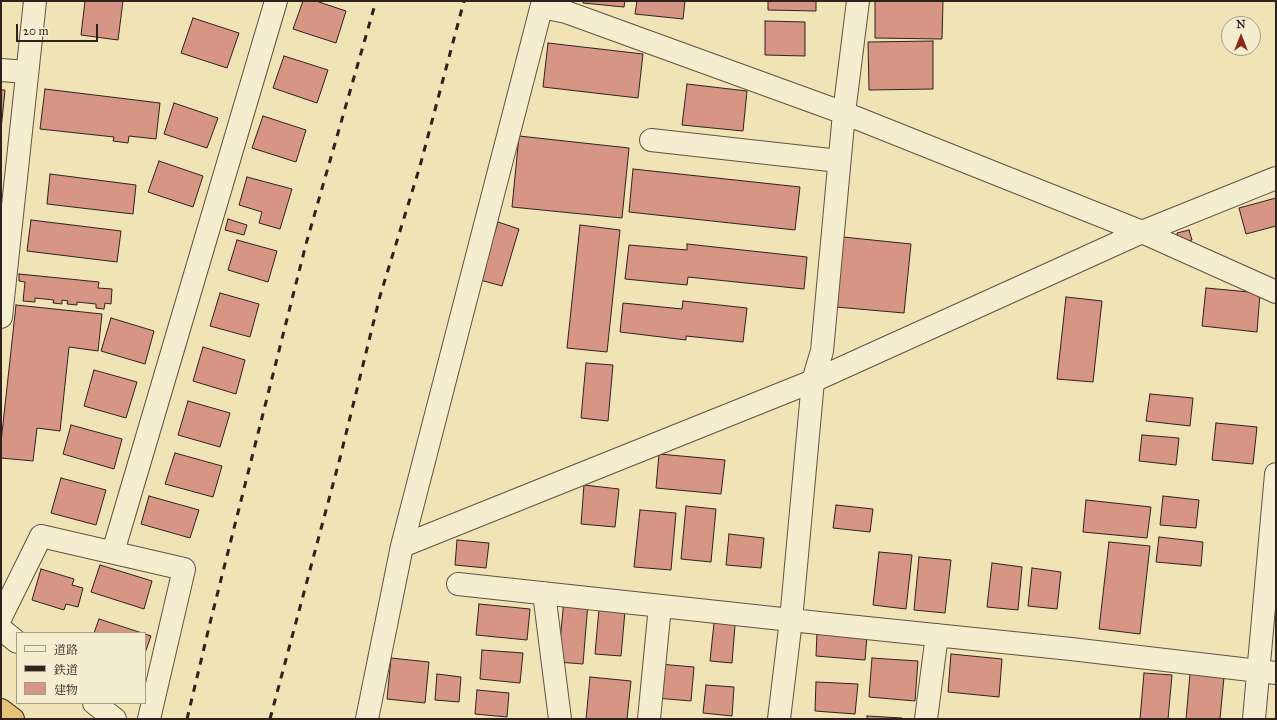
<!DOCTYPE html>
<html>
<head>
<meta charset="utf-8">
<style>
	body { margin:0 }
	#map { position:relative; width:1277px; height:720px; overflow:hidden; background:#f0e3b6; font-family:"IM FELL Great Primer","Noto Serif JP",serif }
	canvas { display:block }
	.frame { position:absolute; inset:0; border:2px solid #2f221d; pointer-events:none }
	.legend { position:absolute; left:16px; top:632px; width:130px; height:72px; box-sizing:border-box; background:#f5edd0; border:1px solid #a69c88; margin:0; padding:5px 7px; list-style:none; font-size:12px; color:#2f221d }
	.legend li { display:flex; align-items:center; gap:8px; height:20px }
	.legend b { width:20px; border:1px solid #a69c88 }
	.north { position:absolute; left:1221px; top:16px; width:40px; height:40px; box-sizing:border-box; background:#f5edd0; border:1px solid #a69c88; border-radius:50%; rotate:0deg; font-size:11px; font-weight:700; line-height:16px; text-align:center; color:#2f221d }
	.north::after { content:''; display:block; margin:auto; width:14px; height:18px; background:#8f2418; clip-path:polygon(50% 0,100% 100%,50% 72%,0 100%) }
	.scale { position:absolute; left:16px; top:24px; width:82px; height:18px; box-sizing:border-box; border:2px solid #2f221d; border-top:0; padding-left:5px; font-size:12px; line-height:14px; white-space:nowrap; color:#2f221d; -webkit-text-stroke:3px #f5edd0; paint-order:stroke }
</style>
</head>
<body>
<div id="map">
<canvas width="1277" height="720"></canvas>
<div class="frame"></div>
<ul class="legend">
<li><b style="height:5px;background:#f5edd0"></b>道路</li>
<li><b style="height:5px;background:#2f221d"></b>鉄道</li>
<li><b style="height:11px;background:#d79585"></b>建物</li>
</ul>
<div class="north">N</div>
<div class="scale">20 m</div>
</div>
<script>
const ctx = document.querySelector('canvas').getContext('2d');
ctx.lineJoin = 'round';
function fill(path, color) { ctx.fillStyle = color; ctx.fill(path, 'evenodd'); }
const poly = rows => new Path2D(rows.map(r => 'M' + r).join(''));
function strokePath(path, color, width, dash) { ctx.strokeStyle = color; ctx.lineWidth = width; ctx.lineCap = dash ? 'butt' : 'round'; ctx.setLineDash(dash || []); ctx.stroke(path); }
const building = poly([
	[85,1,123,1,118,40,81,35,85,1],
	[303,1,316,1,346,11,336,43,293,29,303,1],
	[583,1,625,1,624,7,583,3,583,1],
	[637,1,685,1,683,19,635,14,637,1],
	[768,1,816,1,816,11,768,10,768,1],
	[875,1,943,1,942,39,875,38,875,1],
	[193,18,239,33,227,68,181,53,193,18],
	[765,21,805,22,805,56,765,55,765,21],
	[933,41,933,89,869,90,868,42,933,41],
	[548,43,643,54,638,98,543,87,548,43],
	[284,56,328,70,317,103,273,88,284,56],
	[687,84,747,91,743,131,682,125,687,84],
	[45,89,160,103,156,139,129,136,128,143,113,141,114,137,40,129,45,89],
	[1,90,5,90,1,130,1,90],
	[174,103,218,118,207,148,164,134,174,103],
	[263,116,306,130,296,162,252,148,263,116],
	[519,136,629,148,622,218,512,207,519,136],
	[159,161,203,176,193,207,148,192,159,161],
	[633,169,800,187,795,230,629,212,633,169],
	[50,174,136,185,133,214,47,204,50,174],
	[247,177,292,189,280,229,259,223,262,212,239,205,247,177],
	[1276,198,1276,226,1246,234,1239,208,1276,198],
	[228,219,247,225,244,235,225,230,228,219],
	[31,220,121,231,117,262,27,251,31,220],
	[498,222,519,229,502,286,480,280,498,222],
	[580,225,620,230,607,352,567,348,580,225],
	[1189,230,1192,240,1180,244,1177,233,1189,230],
	[843,237,911,244,904,313,836,307,843,237],
	[237,240,277,251,268,282,228,270,237,240],
	[687,244,807,257,804,289,688,277,687,285,625,279,629,245,687,250,687,244],
	[19,274,99,282,98,288,112,289,111,304,105,303,104,309,96,308,96,304,77,302,77,305,67,304,68,301,62,300,62,304,53,303,54,300,35,298,35,302,23,301,25,282,19,281,19,274],
	[1206,288,1260,293,1257,332,1202,326,1206,288],
	[220,293,259,304,250,337,210,326,220,293],
	[1066,297,1102,301,1093,382,1057,379,1066,297],
	[683,301,747,308,743,342,686,336,686,340,620,332,623,303,682,309,683,301],
	[16,305,102,314,98,351,69,347,60,431,37,428,33,461,1,458,1,442,16,305],
	[111,318,154,331,145,364,101,351,111,318],
	[203,347,245,360,236,394,193,381,203,347],
	[586,363,613,365,608,421,581,418,586,363],
	[94,370,137,382,126,418,84,406,94,370],
	[1150,394,1193,398,1190,426,1146,421,1150,394],
	[188,401,230,413,220,447,178,435,188,401],
	[1216,423,1257,427,1253,464,1212,460,1216,423],
	[71,425,122,439,114,469,63,454,71,425],
	[1142,435,1179,438,1176,465,1139,461,1142,435],
	[175,453,222,466,213,497,165,484,175,453],
	[659,454,725,460,721,494,656,488,659,454],
	[61,478,106,490,96,525,51,513,61,478],
	[584,485,619,489,615,527,581,524,584,485],
	[149,496,199,510,190,538,141,524,149,496],
	[1163,496,1199,500,1196,528,1160,525,1163,496],
	[1086,500,1151,507,1147,538,1083,532,1086,500],
	[836,505,873,509,870,532,833,528,836,505],
	[686,506,716,509,711,562,681,559,686,506],
	[640,510,676,513,671,570,634,567,640,510],
	[729,534,764,538,761,568,726,565,729,534],
	[1159,537,1203,542,1201,566,1156,562,1159,537],
	[457,540,489,543,486,568,455,565,457,540],
	[1109,542,1150,546,1140,634,1099,629,1109,542],
	[879,552,912,555,906,609,873,605,879,552],
	[919,557,951,560,945,613,914,610,919,557],
	[992,563,1022,567,1018,610,987,607,992,563],
	[100,565,152,581,144,609,91,592,100,565],
	[1032,568,1061,572,1057,609,1028,606,1032,568],
	[41,569,74,579,72,585,83,588,78,607,66,604,64,610,32,600,41,569],
	[564,600,588,603,583,664,558,662,564,600],
	[479,604,530,609,527,640,476,635,479,604],
	[599,609,625,611,621,656,595,654,599,609],
	[99,619,142,633,94,633,99,619],
	[714,623,735,625,732,663,710,661,714,623],
	[817,633,867,636,865,660,816,656,817,633],
	[145,634,151,636,145,653,145,634],
	[482,650,523,653,520,683,480,679,482,650],
	[951,654,1002,659,999,697,948,692,951,654],
	[391,658,429,662,425,703,387,699,391,658],
	[872,658,918,661,915,701,869,697,872,658],
	[659,664,694,667,691,701,656,698,659,664],
	[1144,673,1172,675,1168,719,1140,719,1144,673],
	[437,674,461,677,459,702,435,700,437,674],
	[1190,674,1224,677,1220,719,1186,719,1190,674],
	[590,677,631,681,627,719,586,719,590,677],
	[816,682,858,684,855,714,815,711,816,682],
	[706,685,734,687,732,716,703,713,706,685],
	[477,690,509,693,507,717,475,714,477,690],
	[867,716,902,718,902,719,867,719,867,716]
]);
fill(building, '#d79585');
strokePath(building, '#2f221d', 1);
const minor = poly([
	[542,7,566,12,844,113,1142,232,1276,292],
	[1,70,27,72],
	[651,140,839,161],
	[1,317,35,1],
	[402,546,813,381,1142,232,1276,178],
	[113,552,276,1],
	[458,584,828,624,1071,649,1276,673],
	[544,593,560,719],
	[1,617,41,536,184,569,149,719],
	[1,629,17,642],
	[94,703,115,719],
	[367,719,402,546,543,1],
	[649,719,660,606],
	[779,719,791,620,813,381,822,351,844,113,858,1],
	[926,719,937,635],
	[1254,719,1276,474]
]);
const highway = poly([
	[1,710,13,719]
]);
strokePath(minor, '#5f5243', 24);
strokePath(highway, '#2f221d', 24);
strokePath(minor, '#f5edd0', 22);
strokePath(highway, '#e8c27b', 22);
strokePath(poly([
	[187,719,211,619,306,244,376,1],
	[270,719,340,458,380,296,420,166,464,1]
]), '#2f221d', 3, [7, 7]);
</script>
</body>
</html>
